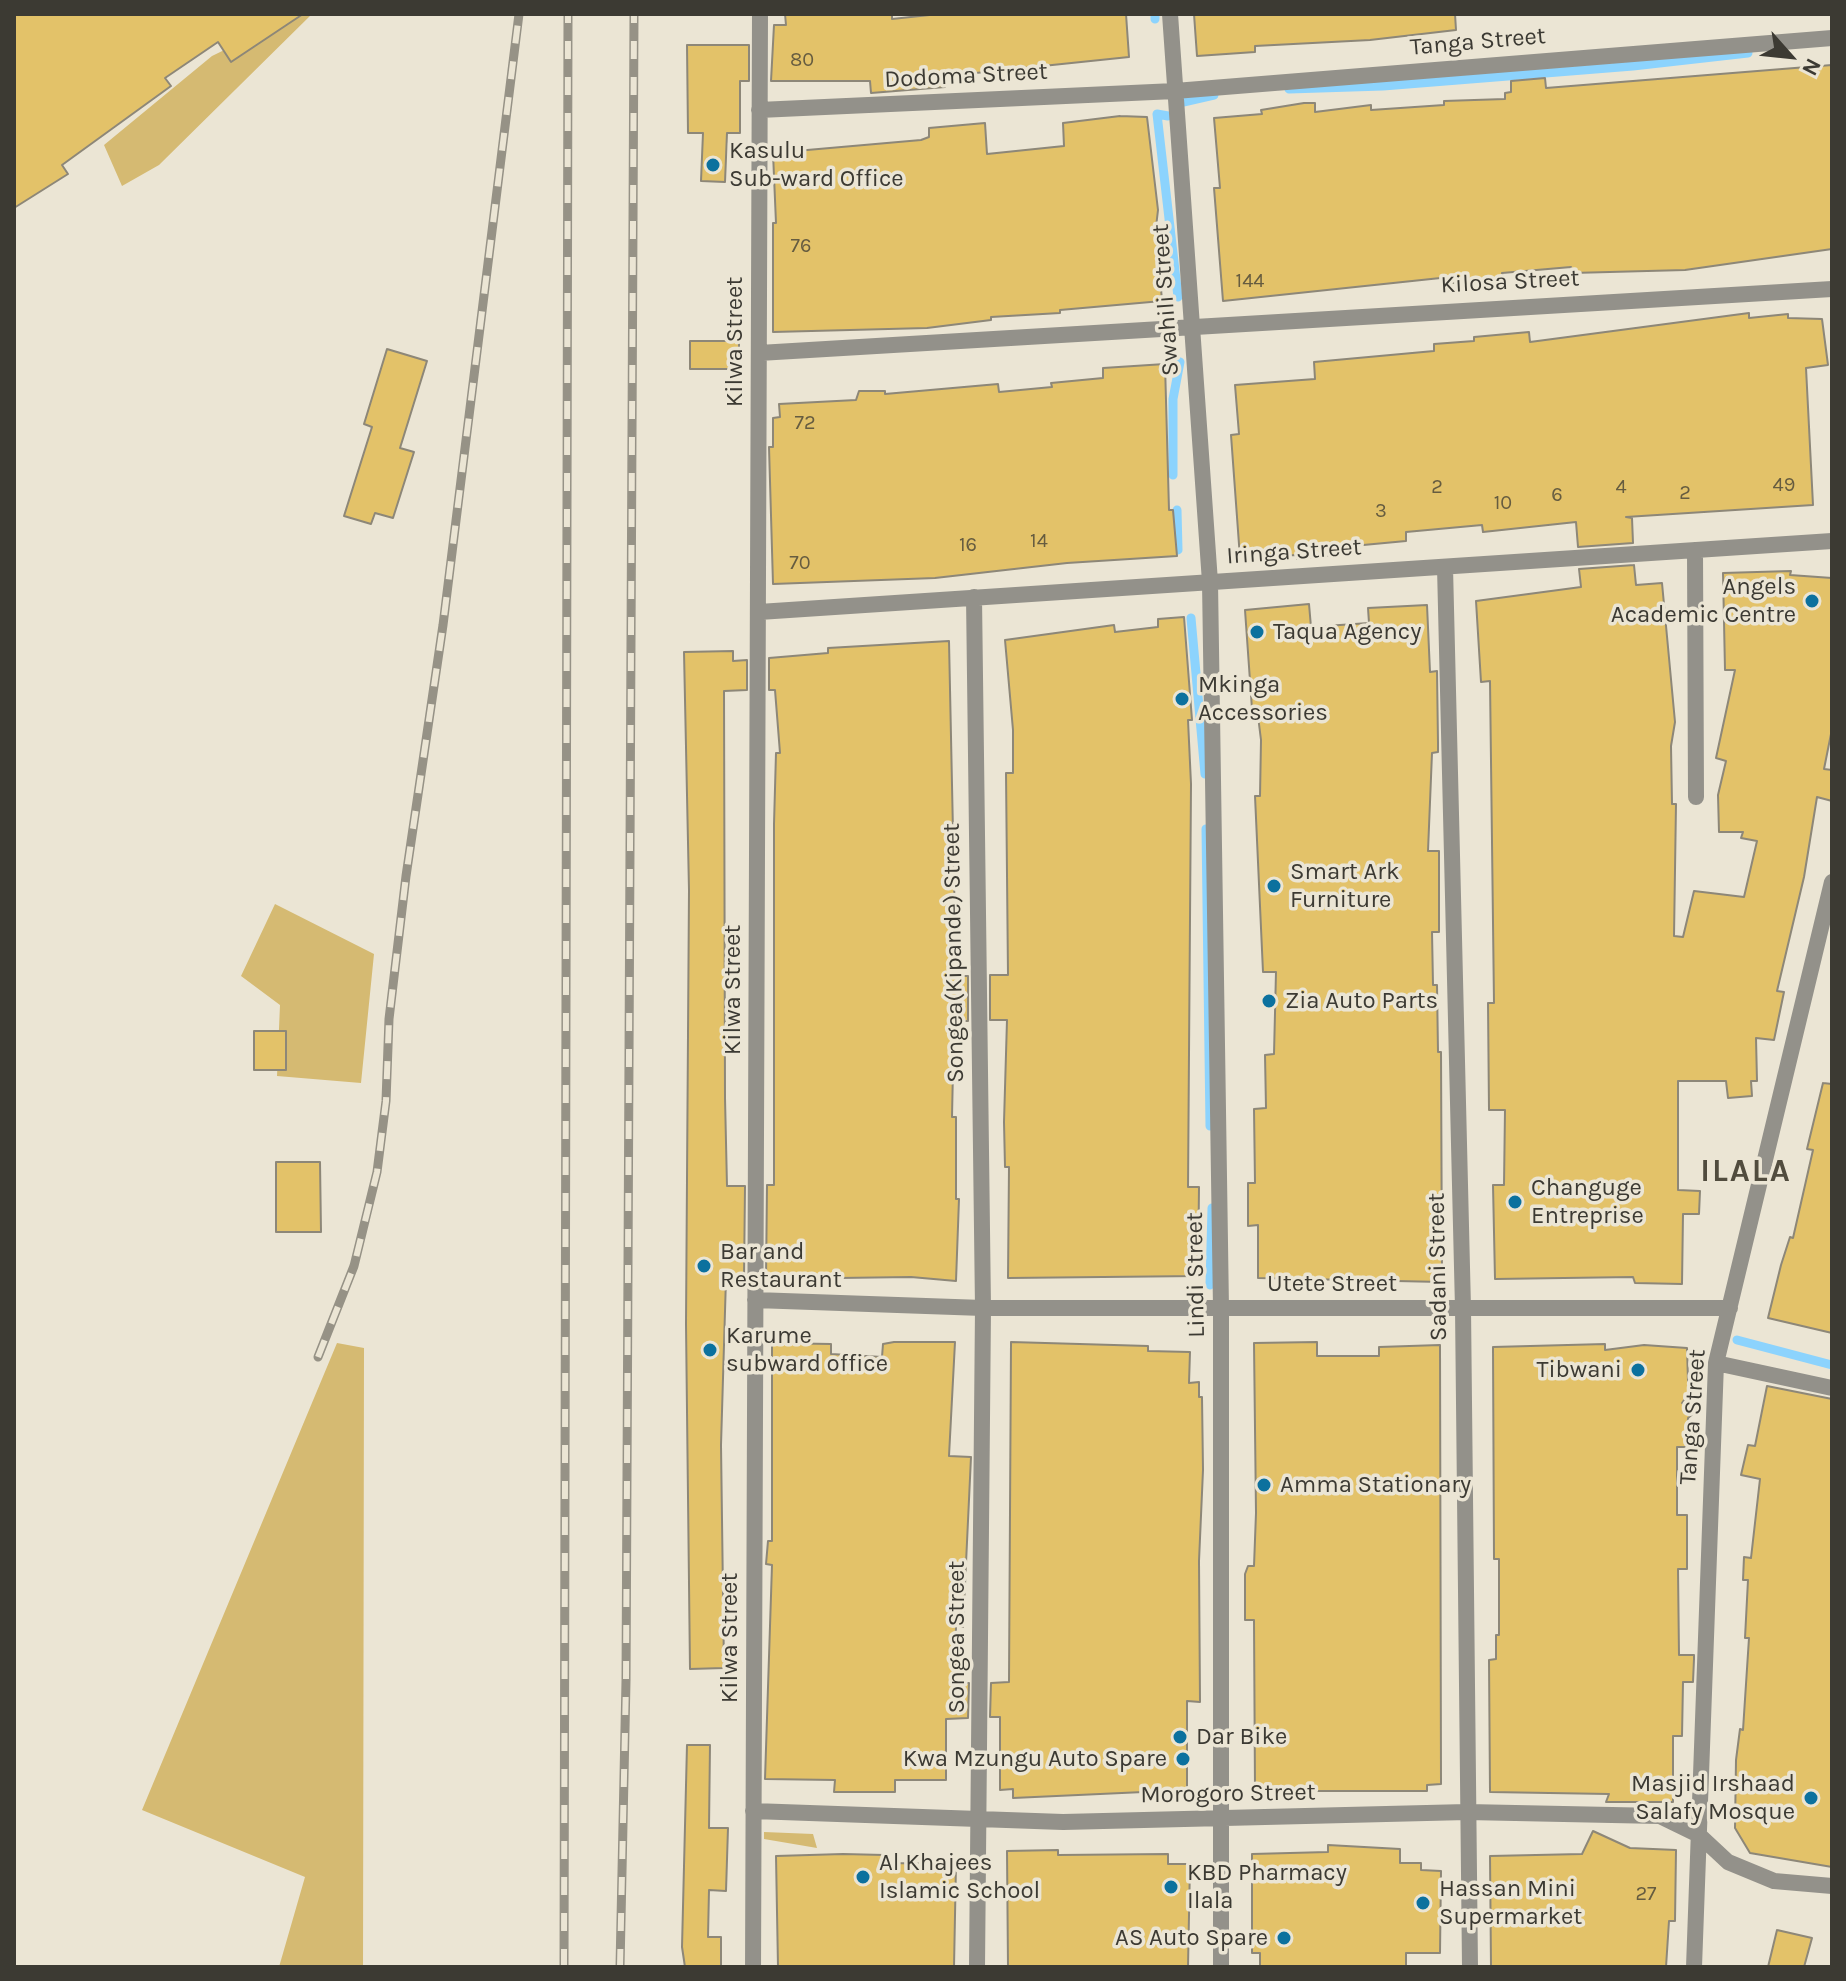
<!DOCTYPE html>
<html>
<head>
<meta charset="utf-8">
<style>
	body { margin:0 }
	#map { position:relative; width:1846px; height:1981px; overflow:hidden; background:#ebe5d4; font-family:Karla,sans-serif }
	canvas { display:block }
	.frame { position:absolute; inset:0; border:16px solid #3c3a33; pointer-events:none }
	.north { position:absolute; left:1750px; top:16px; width:80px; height:80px; -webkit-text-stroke:6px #ebe5d4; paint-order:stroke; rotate:117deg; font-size:22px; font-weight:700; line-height:32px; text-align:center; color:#3c3a33 }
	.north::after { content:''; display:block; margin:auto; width:28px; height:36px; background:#3c3a33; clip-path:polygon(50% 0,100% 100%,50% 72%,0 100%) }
</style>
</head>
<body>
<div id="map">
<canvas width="1846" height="1981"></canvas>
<div class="frame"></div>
<div class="north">N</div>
</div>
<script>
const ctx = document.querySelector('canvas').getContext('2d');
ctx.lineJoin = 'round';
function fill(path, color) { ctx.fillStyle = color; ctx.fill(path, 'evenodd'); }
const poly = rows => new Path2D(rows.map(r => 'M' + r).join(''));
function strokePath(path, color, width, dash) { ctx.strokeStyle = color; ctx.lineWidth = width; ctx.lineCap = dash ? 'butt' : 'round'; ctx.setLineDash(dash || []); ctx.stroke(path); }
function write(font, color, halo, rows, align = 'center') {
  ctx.font = font + ' Karla,sans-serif'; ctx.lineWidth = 7; ctx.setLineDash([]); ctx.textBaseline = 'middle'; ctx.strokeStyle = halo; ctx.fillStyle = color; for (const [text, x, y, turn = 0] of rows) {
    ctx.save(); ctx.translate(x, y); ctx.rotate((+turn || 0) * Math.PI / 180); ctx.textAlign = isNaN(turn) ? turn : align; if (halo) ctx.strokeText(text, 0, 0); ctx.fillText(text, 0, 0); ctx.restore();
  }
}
fill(poly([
	[298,14,312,14,159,165,122,186,104,145,212,56],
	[275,904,374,954,361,1083,277,1076,280,1005,241,976],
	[337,1343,364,1348,363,1967,279,1967,305,1877,142,1810],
	[764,1832,813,1834,817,1848,764,1839]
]), '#d5ba72');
strokePath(poly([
	[1155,14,1155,19],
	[1289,89,1383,86,1633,66,1748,53],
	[1179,103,1214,95],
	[1168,116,1157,114,1178,297],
	[1173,475,1173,399,1180,362],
	[1177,510,1178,550],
	[1191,618,1205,774],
	[1206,829,1210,1126],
	[1210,1285,1212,1208],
	[1737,1340,1832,1365]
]), '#8cd3fd', 9);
const building = poly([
	[14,14,303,14,231,62,218,42,165,78,171,86,62,165,68,174,14,208,14,14],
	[785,14,892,14,892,19,939,14,1126,14,1129,57,966,74,966,77,944,79,945,87,871,93,870,81,771,81,774,25,786,25,785,14],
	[1194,14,1455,14,1456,30,1370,40,1255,46,1255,52,1197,56,1194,14],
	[687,45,749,45,749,81,740,81,740,133,727,133,725,182,701,181,703,133,688,133,687,45],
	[1832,65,1832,249,1685,270,1572,273,1571,267,1502,273,1503,279,1451,283,1450,277,1223,301,1214,188,1220,188,1214,118,1262,114,1261,110,1304,103,1315,103,1315,112,1371,105,1371,110,1444,105,1444,101,1505,99,1505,93,1511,92,1511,81,1545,78,1546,88,1832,65],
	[1120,116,1147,117,1158,210,1156,227,1162,301,1060,310,1060,313,991,317,991,320,927,328,773,332,773,223,776,223,773,153,921,140,929,137,929,128,985,123,987,154,1064,146,1063,123,1120,116],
	[1749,313,1749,318,1788,314,1788,318,1822,319,1828,365,1806,368,1813,505,1626,517,1632,518,1633,543,1578,547,1576,522,1483,532,1482,525,1406,532,1406,541,1342,547,1343,554,1297,559,1297,555,1240,558,1231,435,1239,434,1235,385,1315,379,1314,362,1434,351,1434,344,1474,341,1474,337,1529,332,1530,342,1749,313],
	[690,341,739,341,739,369,690,369,690,341],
	[387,349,427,361,400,448,414,452,393,518,375,513,371,524,344,516,372,427,364,424,387,349],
	[1165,364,1169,510,1173,510,1177,556,1067,563,935,578,773,584,769,447,773,447,773,418,780,417,779,404,856,400,859,391,885,391,885,394,998,384,999,392,1052,387,1051,383,1103,378,1103,368,1165,364],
	[1634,565,1636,585,1662,583,1675,722,1671,746,1672,804,1676,804,1674,936,1683,937,1694,891,1744,897,1757,841,1741,838,1743,832,1719,832,1718,795,1726,761,1716,758,1735,670,1725,670,1723,573,1791,571,1790,575,1832,578,1832,729,1824,769,1832,770,1832,801,1817,797,1804,877,1777,991,1784,992,1774,1040,1756,1038,1757,1081,1751,1081,1752,1096,1728,1098,1726,1081,1678,1081,1678,1190,1700,1191,1699,1214,1683,1214,1682,1284,1635,1283,1633,1277,1495,1279,1493,1185,1504,1185,1505,1110,1489,1110,1488,1003,1494,1003,1490,681,1481,682,1476,601,1581,587,1579,569,1634,565],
	[1309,604,1311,627,1369,623,1368,608,1427,605,1430,672,1437,671,1438,743,1438,752,1432,753,1428,851,1439,851,1439,932,1432,932,1433,985,1437,985,1438,1052,1441,1052,1442,1282,1258,1278,1258,1225,1248,1226,1248,1183,1255,1183,1254,1109,1266,1108,1265,1055,1274,1054,1276,972,1263,972,1255,796,1260,796,1261,740,1257,708,1252,709,1245,610,1309,604],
	[1184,617,1192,720,1188,720,1191,784,1188,1187,1199,1187,1198,1276,1008,1278,1009,1167,1005,1167,1004,1122,1007,1020,990,1020,990,975,1008,975,1006,773,1013,773,1013,730,1005,640,1114,625,1115,632,1158,627,1158,619,1184,617],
	[949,641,956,976,968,976,968,1021,954,1021,952,1117,956,1117,956,1199,959,1199,956,1281,911,1277,766,1279,767,1185,774,1185,774,824,776,753,780,753,775,690,769,690,769,658,828,653,828,648,949,641],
	[733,651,733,661,747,660,747,690,724,691,725,1098,727,1186,745,1186,744,1278,726,1278,721,1445,724,1668,690,1669,686,1324,689,890,684,652,733,651],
	[254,1031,286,1031,286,1070,254,1070,254,1031],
	[1823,1083,1832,1084,1832,1333,1768,1318,1781,1265,1790,1237,1793,1238,1813,1150,1807,1149,1823,1083],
	[276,1162,320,1162,321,1232,276,1232,276,1162],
	[894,1342,955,1342,949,1456,971,1457,963,1627,956,1626,955,1683,969,1683,968,1718,946,1719,946,1780,895,1780,895,1792,834,1792,835,1780,765,1779,772,1565,766,1564,768,1541,772,1541,772,1343,831,1344,831,1354,882,1357,883,1344,894,1342],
	[1011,1342,1148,1346,1148,1351,1190,1352,1189,1383,1199,1382,1199,1397,1202,1397,1203,1470,1199,1561,1200,1702,1187,1701,1187,1790,1013,1798,1013,1789,1000,1790,1000,1717,990,1717,991,1683,1009,1682,1011,1342],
	[1317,1342,1317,1356,1379,1356,1379,1347,1440,1345,1441,1784,1427,1785,1427,1791,1255,1791,1254,1620,1245,1620,1245,1574,1248,1566,1254,1566,1256,1513,1254,1343,1317,1342],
	[1605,1344,1605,1350,1644,1345,1687,1348,1688,1381,1693,1387,1682,1403,1694,1413,1688,1418,1687,1447,1677,1447,1677,1515,1687,1515,1687,1569,1678,1569,1679,1655,1694,1655,1694,1659,1693,1682,1683,1682,1682,1736,1673,1736,1673,1802,1606,1802,1609,1794,1490,1792,1489,1660,1496,1659,1496,1635,1499,1635,1499,1559,1494,1559,1493,1347,1605,1344],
	[1767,1386,1832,1399,1832,1867,1750,1853,1735,1828,1736,1760,1740,1729,1743,1730,1749,1638,1745,1638,1748,1580,1743,1580,1744,1557,1751,1558,1760,1479,1741,1475,1748,1445,1755,1446,1767,1386],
	[687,1745,710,1745,709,1828,728,1828,726,1891,709,1890,708,1937,721,1937,721,1967,685,1967,682,1947,687,1745],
	[1593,1831,1630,1848,1676,1850,1675,1921,1669,1921,1666,1967,1491,1967,1490,1856,1582,1854,1593,1831],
	[1328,1845,1400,1849,1400,1863,1421,1863,1421,1870,1441,1871,1440,1953,1406,1953,1406,1967,1260,1967,1260,1953,1252,1953,1252,1854,1328,1852,1328,1845],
	[1058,1850,1058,1855,1168,1854,1168,1864,1190,1864,1188,1967,1008,1967,1007,1851,1058,1850],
	[843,1854,884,1855,884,1863,956,1864,954,1967,778,1967,776,1856,843,1854],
	[1777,1930,1812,1938,1804,1967,1768,1967,1777,1930]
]);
fill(building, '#e3c269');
strokePath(building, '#8d8778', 2);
strokePath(poly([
	[1170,14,1210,582,1221,1308,1221,1967],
	[759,110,1175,91,1832,38],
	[759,353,1832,289],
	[1695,550,1696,797],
	[1445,567,1463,1308,1470,1967],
	[974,597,983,1308,977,1967],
	[759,612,1832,541],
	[755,1300,983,1308,1730,1308],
	[1716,1363,1832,1388],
	[753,1811,1063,1822,1467,1812,1660,1816,1699,1835,1728,1862,1774,1881,1832,1886],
	[753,1967,760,14],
	[1694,1967,1716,1363,1832,882]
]), '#93918a', 16);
const rail = poly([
	[318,1357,354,1266,377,1172,386,1101,389,1019,406,876,443,625,519,14],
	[564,1967,568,14],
	[620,1967,626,1681,634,14]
]);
strokePath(rail, '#969286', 9);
strokePath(rail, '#ebe5d4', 6, [18]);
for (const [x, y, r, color] of [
	[713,165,8,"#0c719e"],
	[1812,601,8,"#0c719e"],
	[1257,632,8,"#0c719e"],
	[1182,699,8,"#0c719e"],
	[1274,886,8,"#0c719e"],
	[1269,1001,8,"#0c719e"],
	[1515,1202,8,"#0c719e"],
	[704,1266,8,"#0c719e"],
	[710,1350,8,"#0c719e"],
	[1638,1370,8,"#0c719e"],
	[1264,1485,8,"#0c719e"],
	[1180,1737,8,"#0c719e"],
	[1183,1759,8,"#0c719e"],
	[1811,1798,8,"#0c719e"],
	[863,1877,8,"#0c719e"],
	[1171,1887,8,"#0c719e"],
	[1423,1903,8,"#0c719e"],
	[1284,1938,8,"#0c719e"]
]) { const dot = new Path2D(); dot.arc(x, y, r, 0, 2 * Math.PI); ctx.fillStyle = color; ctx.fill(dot); strokePath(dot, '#ebe5d4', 3); }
write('20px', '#665c40', null, [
	["80",802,60],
	["76",801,246],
	["144",1250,281],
	["72",805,423],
	["49",1784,485],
	["2",1437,487],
	["4",1621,487],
	["2",1685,493],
	["6",1557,495],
	["10",1503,503],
	["3",1381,511],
	["14",1039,541],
	["16",968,545],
	["70",800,563],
	["27",1646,1894]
]);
write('24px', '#3c3a33', '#ebe5d4', [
	["Tanga Street",1478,42,-5],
	["Dodoma Street",966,76,-3],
	["Kilosa Street",1510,282,-3],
	["Swahili Street",1166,300,-94],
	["Kilwa Street",735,342,-90],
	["Iringa Street",1294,552,-4],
	["Songea(Kipande) Street",954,953,-91],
	["Kilwa Street",733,990,-90],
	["Sadani Street",1438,1267,-91],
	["Lindi Street",1196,1275,-91],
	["Utete Street",1332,1284],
	["Tanga Street",1693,1417,-86],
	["Songea Street",957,1637,-90],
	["Kilwa Street",730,1638,-90],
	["Morogoro Street",1228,1794,-1]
]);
write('24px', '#3c3a33', '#ebe5d4', [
	["Kasulu",729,151],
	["Sub-ward Office",729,179],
	["Angels",1796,587,"right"],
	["Academic Centre",1796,615,"right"],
	["Taqua Agency",1273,632],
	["Mkinga",1198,685],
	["Accessories",1198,713],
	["Smart Ark",1290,872],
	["Furniture",1290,900],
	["Zia Auto Parts",1285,1001],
	["Changuge",1531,1188],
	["Entreprise",1531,1216],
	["Bar and",720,1252],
	["Restaurant",720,1280],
	["Karume",726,1336],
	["subward office",726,1364],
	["Tibwani",1622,1370,"right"],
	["Amma Stationary",1280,1485],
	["Dar Bike",1196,1737],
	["Kwa Mzungu Auto Spare",1167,1759,"right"],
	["Masjid Irshaad",1795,1784,"right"],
	["Salafy Mosque",1795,1812,"right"],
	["Al Khajees",879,1863],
	["Islamic School",879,1891],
	["KBD Pharmacy",1187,1873],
	["Ilala",1187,1901],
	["Hassan Mini",1439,1889],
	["Supermarket",1439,1917],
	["AS Auto Spare",1268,1938,"right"]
], 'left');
ctx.letterSpacing = '2px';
write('bold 32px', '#514c3e', '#ebe5d4', [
	["ILALA",1746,1172]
]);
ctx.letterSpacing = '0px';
</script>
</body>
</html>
